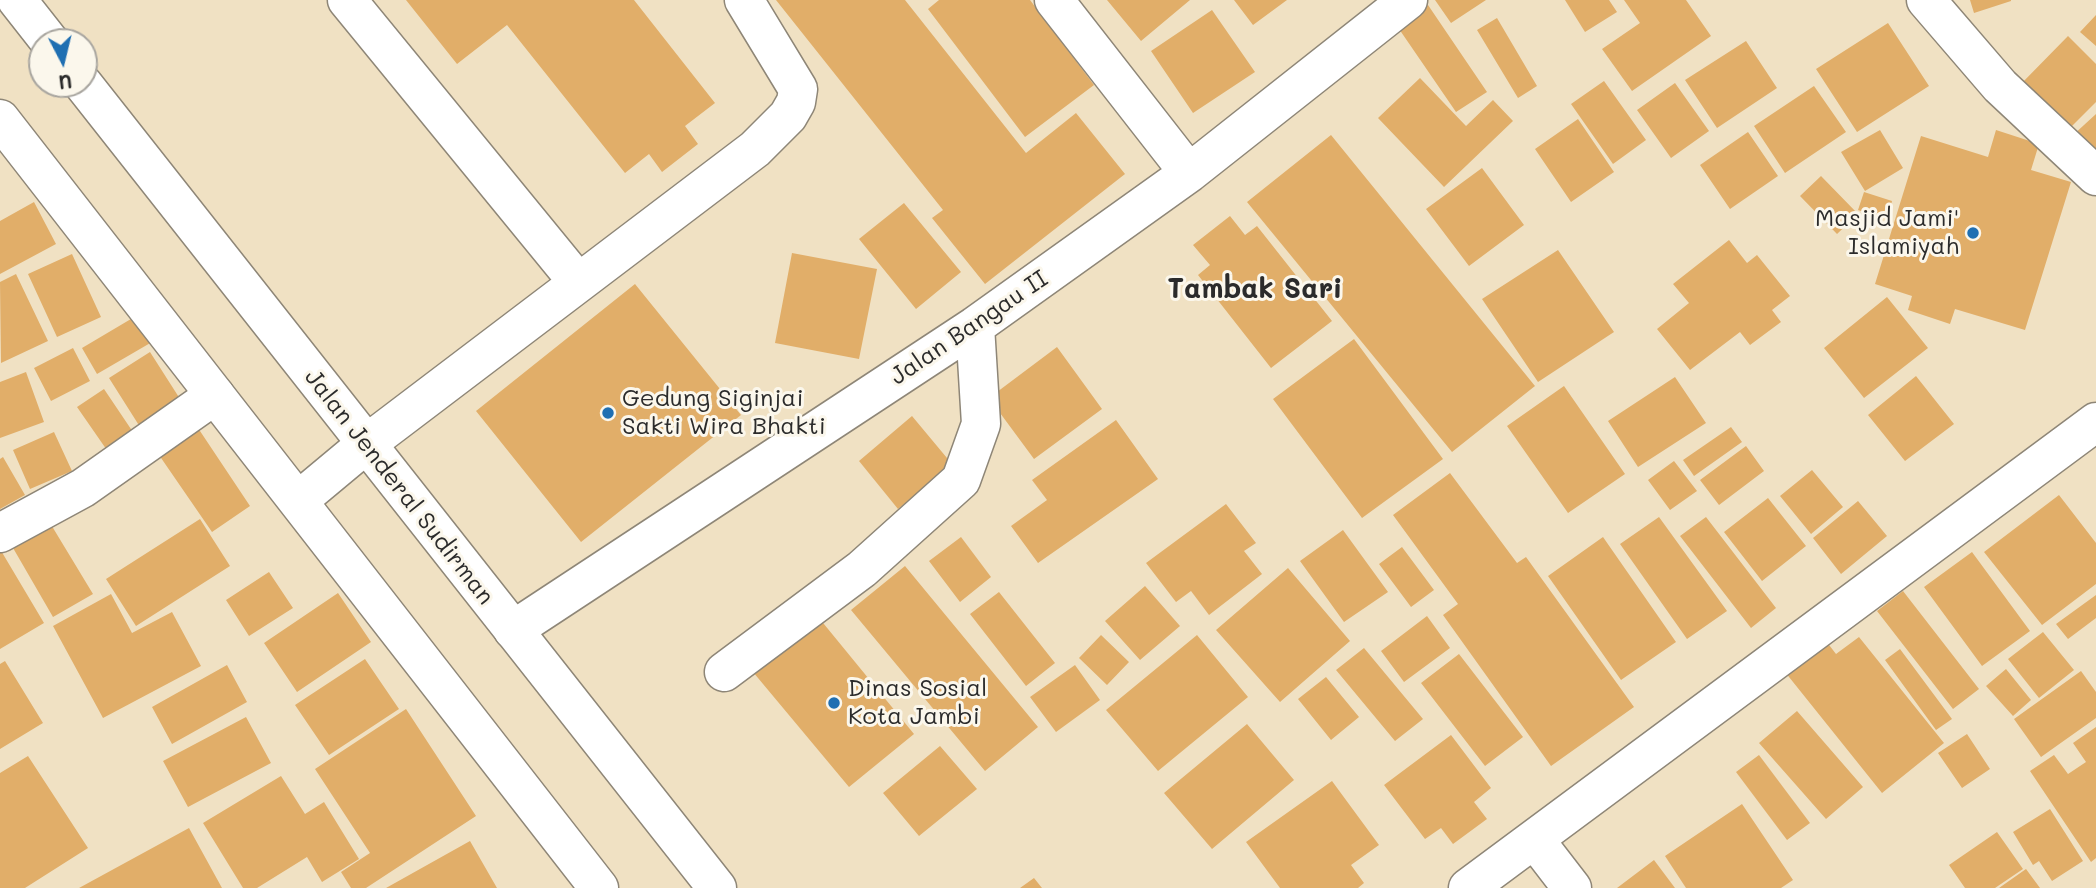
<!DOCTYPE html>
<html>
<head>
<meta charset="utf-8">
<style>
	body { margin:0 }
	#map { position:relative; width:2096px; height:888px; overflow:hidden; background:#f0e1c3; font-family:Mali,sans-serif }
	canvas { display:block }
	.north { position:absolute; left:28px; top:28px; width:70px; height:70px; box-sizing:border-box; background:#fbf7ec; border:2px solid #a8a59f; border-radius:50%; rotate:173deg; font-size:19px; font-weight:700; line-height:28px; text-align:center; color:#2b2b2b }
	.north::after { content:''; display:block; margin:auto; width:24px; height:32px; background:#1f6fb2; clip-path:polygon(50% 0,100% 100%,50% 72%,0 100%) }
</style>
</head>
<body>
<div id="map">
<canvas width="2096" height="888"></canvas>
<div class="north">U</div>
</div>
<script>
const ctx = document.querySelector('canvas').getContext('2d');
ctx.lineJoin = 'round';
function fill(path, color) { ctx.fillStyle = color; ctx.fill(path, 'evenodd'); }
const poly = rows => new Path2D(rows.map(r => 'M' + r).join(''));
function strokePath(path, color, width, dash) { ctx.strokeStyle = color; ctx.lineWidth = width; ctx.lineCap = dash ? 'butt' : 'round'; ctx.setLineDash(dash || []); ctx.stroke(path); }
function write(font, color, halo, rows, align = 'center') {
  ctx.font = font + ' Mali,sans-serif'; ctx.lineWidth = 6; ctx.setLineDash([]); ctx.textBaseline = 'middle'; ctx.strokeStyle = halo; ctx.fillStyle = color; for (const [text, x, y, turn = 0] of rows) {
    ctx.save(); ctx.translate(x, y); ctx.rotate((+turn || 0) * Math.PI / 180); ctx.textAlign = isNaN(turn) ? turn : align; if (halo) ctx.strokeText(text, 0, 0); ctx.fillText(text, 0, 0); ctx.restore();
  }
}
fill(poly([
	[406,0,634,0,715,103,685,126,698,144,662,172,649,154,625,173,507,25,457,64],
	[776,0,905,0,1026,153,1076,113,1125,174,985,284,932,218,943,210],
	[939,0,1030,0,1094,85,1025,137,928,9],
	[1107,0,1190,0,1141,41],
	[1234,0,1287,0,1253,25],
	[1435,0,1486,0,1451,23],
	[1565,0,1609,0,1617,12,1585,32],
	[1624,0,1686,0,1711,36,1632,91,1602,49,1640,23],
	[1970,0,2011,0,2011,1,1974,13],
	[1428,5,1487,92,1456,112,1397,26],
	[1212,10,1255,72,1193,113,1151,51],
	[2096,15,2096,46,2080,32],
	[1497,18,1537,86,1518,98,1477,30],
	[1888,23,1929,86,1857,132,1816,69],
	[2068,36,2096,64,2096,102,2066,132,2019,86],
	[1746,41,1777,88,1717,128,1685,80],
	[1420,78,1466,126,1493,100,1513,121,1444,187,1378,118],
	[1604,81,1646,140,1613,164,1571,104],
	[1675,83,1709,131,1671,158,1637,110],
	[1814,86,1846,132,1785,173,1754,126],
	[2096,114,2096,162,2072,136],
	[1578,119,1614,172,1571,202,1535,149],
	[1880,130,1903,168,1865,191,1841,152],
	[1996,130,2039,144,2031,170,2071,182,2025,330,1955,309,1950,324,1908,310,1912,296,1875,284,1921,136,1988,157],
	[1748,132,1778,176,1730,209,1700,165],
	[1331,135,1535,386,1452,452,1247,202],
	[1482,168,1524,225,1469,266,1426,209],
	[1821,176,1858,214,1837,234,1800,196],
	[1864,192,1892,201,1887,220,1858,210],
	[34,202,56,244,0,274,0,221],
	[904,203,961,272,916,309,859,239],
	[1230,216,1245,235,1257,226,1332,321,1271,368,1198,275,1210,265,1193,245],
	[1729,240,1747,263,1757,255,1790,296,1772,310,1781,322,1750,345,1740,332,1690,370,1657,329,1689,303,1673,284],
	[1558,250,1614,332,1538,382,1482,299],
	[792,253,877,269,859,359,775,343],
	[72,254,101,317,57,337,28,274],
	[16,274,48,341,1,363,0,282],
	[635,284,741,415,581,542,476,411],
	[1887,297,1928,348,1864,398,1824,348],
	[136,316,152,342,97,374,82,348],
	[1354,339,1443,459,1362,518,1273,399],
	[1057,347,1102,409,1034,459,989,398],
	[73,348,90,381,51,401,34,368],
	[150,352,189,413,147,438,109,378],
	[26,372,44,422,0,438,0,382],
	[1916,376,1954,424,1905,461,1868,415],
	[1675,377,1706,423,1638,467,1608,421],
	[1564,386,1625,474,1568,513,1507,426],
	[104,389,137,438,111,456,77,407],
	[912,416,952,464,898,509,859,461],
	[1116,420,1158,479,1038,563,1011,526,1047,500,1032,480],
	[1731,427,1742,442,1694,476,1683,460],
	[198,428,250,506,212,532,159,455],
	[54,432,72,471,30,489,13,450],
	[1746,446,1764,471,1719,505,1700,480],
	[3,457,25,495,0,509,0,459],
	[1674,461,1697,491,1670,510,1648,480],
	[1812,470,1843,507,1811,534,1780,496],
	[1450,473,1517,563,1526,557,1634,707,1551,766,1443,615,1458,604,1393,515],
	[2059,495,2096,543,2096,584,2042,625,1984,552],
	[1768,498,1806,546,1762,581,1724,532],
	[1858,501,1887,536,1841,574,1813,538],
	[1226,504,1256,543,1244,551,1262,574,1209,615,1191,591,1176,602,1146,563],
	[1659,517,1727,611,1687,639,1620,544],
	[1706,517,1776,608,1751,628,1680,536],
	[47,518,93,594,53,617,9,541],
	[200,519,230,566,136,626,106,579],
	[1343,530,1388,592,1344,622,1300,561],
	[961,537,991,577,960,602,929,561],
	[1603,537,1676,642,1621,680,1548,576],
	[1402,547,1434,590,1411,607,1379,564],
	[0,549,44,623,0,649],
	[1972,552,2030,631,1982,666,1924,587],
	[905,566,1038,727,985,771,851,610],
	[1288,568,1350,641,1280,702,1216,630],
	[269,572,293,608,249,636,226,600],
	[1145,586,1180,626,1140,660,1105,621],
	[1903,591,1979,689,1953,709,1877,611],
	[999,592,1055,663,1026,686,970,614],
	[338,593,371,642,297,692,264,643],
	[111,594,132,633,172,612,201,666,103,718,53,626],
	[2096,595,2096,618,2068,639,2056,624],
	[1427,616,1450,648,1404,682,1381,651],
	[819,618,914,734,849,787,753,672],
	[2043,632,2074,670,2039,698,2008,659],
	[1101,635,1129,662,1107,685,1079,658],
	[1197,635,1248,697,1158,771,1106,710],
	[1859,637,1944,743,1882,793,1785,672,1826,641,1836,654],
	[1364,648,1423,719,1395,741,1336,670],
	[1900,649,1952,719,1936,730,1885,660],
	[1459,654,1523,737,1485,766,1421,683],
	[365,659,399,709,329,755,295,705],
	[5,661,43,723,0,749,0,664],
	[227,665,247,702,172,744,152,707],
	[1075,665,1100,700,1056,732,1030,697],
	[2006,669,2031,700,2013,716,1986,686],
	[2081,671,2096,692,2096,718,2041,757,2014,719],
	[1326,677,1359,717,1331,740,1298,699],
	[406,709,476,816,366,888,351,888,341,872,370,853,315,769],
	[1797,711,1863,787,1826,819,1759,743],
	[246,717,271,763,188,807,163,761],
	[1247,724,1294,780,1212,849,1164,793],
	[2096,727,2096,858,2091,862,2030,771,2054,755,2068,774,2086,762,2073,743],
	[1967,734,1990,769,1962,788,1938,753],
	[1451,735,1491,788,1474,802,1487,819,1453,844,1441,828,1425,839,1384,785],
	[940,746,977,789,919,836,883,793],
	[1759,755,1810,823,1787,840,1736,772],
	[28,756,88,848,25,888,0,888,0,773],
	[281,776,305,814,324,802,359,859,322,882,307,857,257,888,243,888,203,823],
	[1332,781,1379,845,1351,865,1364,883,1358,888,1280,888,1246,842],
	[1742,804,1793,880,1781,888,1686,888,1665,856],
	[2050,809,2083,861,2052,881,2039,861,2033,865,2013,832],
	[189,828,222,888,79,888],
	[1997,832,2023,869,1995,888,1965,888,1949,865],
	[470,841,497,888,386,888],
	[1654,860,1675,888,1617,888],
	[2026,869,2040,888,1999,888],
	[1034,878,1042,888,1020,888]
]), '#e1ae69');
const minor = poly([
	[347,0,577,281],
	[1054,0,1189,173],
	[1926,0,2000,86,2096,176],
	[365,445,755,149,788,116,796,102,798,89,744,0],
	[0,533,83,488,215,395],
	[513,630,975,326,1189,173,1408,0],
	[724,672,862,569,961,480,981,424,975,326],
	[1535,840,1572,888],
	[1468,888,2096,422]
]);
const highway = poly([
	[17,0,50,42],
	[83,84,717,888],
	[0,119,599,888],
	[299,500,365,445]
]);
strokePath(minor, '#8e8677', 41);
strokePath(highway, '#8e8677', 41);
strokePath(minor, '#fff', 38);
strokePath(highway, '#fff', 38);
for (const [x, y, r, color] of [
	[1973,233,7,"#1f6fb2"],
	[608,413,7,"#1f6fb2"],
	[834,703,7,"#1f6fb2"]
]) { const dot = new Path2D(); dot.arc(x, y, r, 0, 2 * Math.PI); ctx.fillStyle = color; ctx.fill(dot); strokePath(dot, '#fbf7ec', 2.5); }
write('24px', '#2b2b2b', '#fbf7ec', [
	["Masjid Jami'",1959,219,"right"],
	["Islamiyah",1959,247,"right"],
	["Gedung Siginjai",622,399],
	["Sakti Wira Bhakti",622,427],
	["Dinas Sosial",848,689],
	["Kota Jambi",848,717]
], 'left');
write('24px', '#2b2b2b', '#fbf7ec', [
	["Jalan Bangau II",969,328,-34],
	["Jalan Jenderal Sudirman",399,487,52]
]);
write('bold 28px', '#2b2b2b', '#fbf7ec', [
	["Tambak Sari",1255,289]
]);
</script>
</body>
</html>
